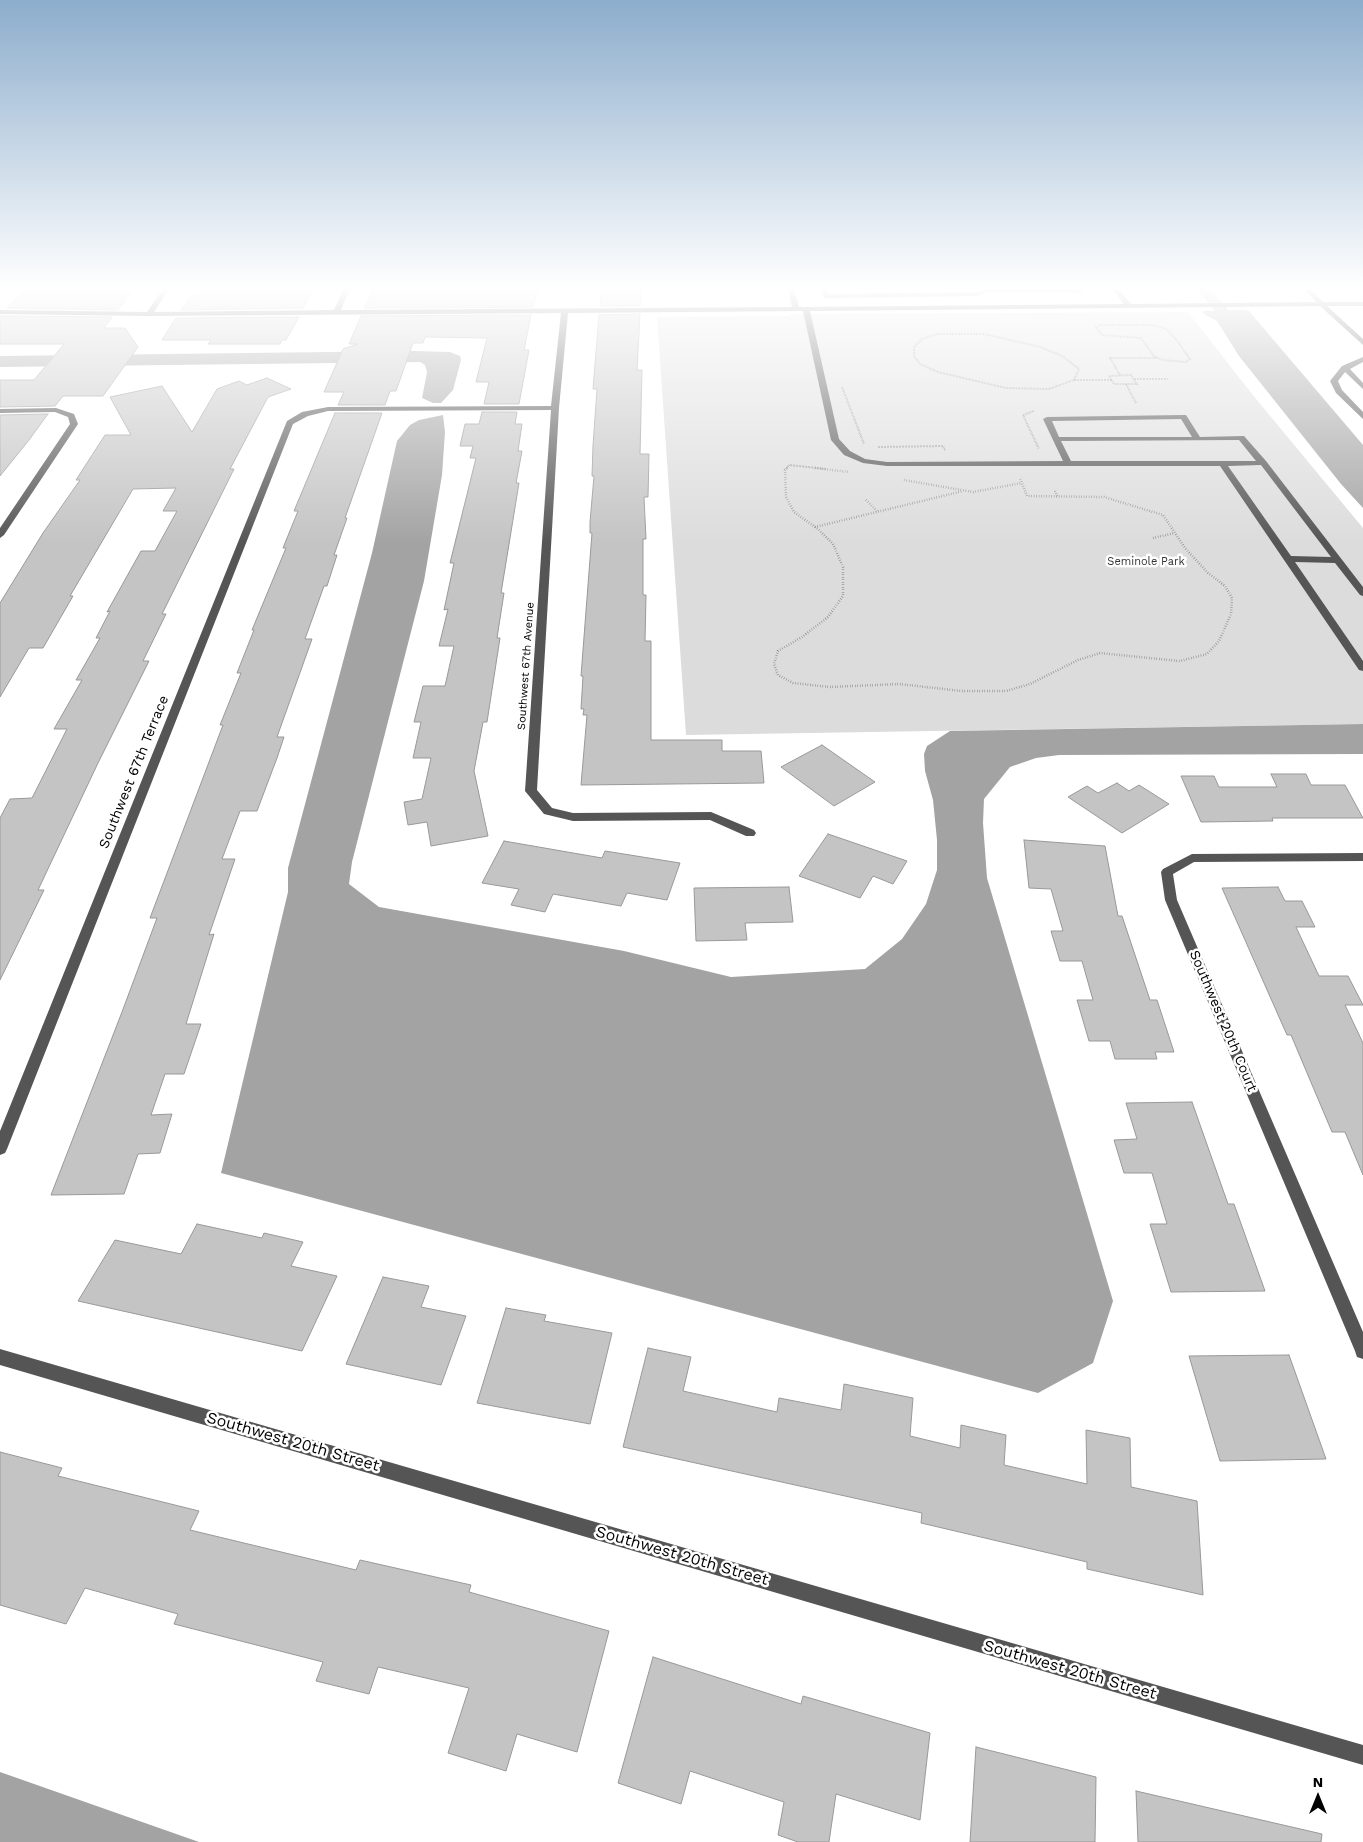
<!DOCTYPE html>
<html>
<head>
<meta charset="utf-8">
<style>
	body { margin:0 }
	#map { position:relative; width:1363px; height:1842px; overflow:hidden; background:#fff; font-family:"Work Sans",sans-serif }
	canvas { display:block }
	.north { position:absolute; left:1293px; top:1772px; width:50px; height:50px; -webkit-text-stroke:4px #fff; paint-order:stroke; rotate:0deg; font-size:14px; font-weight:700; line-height:20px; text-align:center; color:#000 }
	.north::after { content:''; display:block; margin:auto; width:18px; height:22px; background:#000; clip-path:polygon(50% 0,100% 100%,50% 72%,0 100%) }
</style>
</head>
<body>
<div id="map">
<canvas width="1363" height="1842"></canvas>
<div class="north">N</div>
</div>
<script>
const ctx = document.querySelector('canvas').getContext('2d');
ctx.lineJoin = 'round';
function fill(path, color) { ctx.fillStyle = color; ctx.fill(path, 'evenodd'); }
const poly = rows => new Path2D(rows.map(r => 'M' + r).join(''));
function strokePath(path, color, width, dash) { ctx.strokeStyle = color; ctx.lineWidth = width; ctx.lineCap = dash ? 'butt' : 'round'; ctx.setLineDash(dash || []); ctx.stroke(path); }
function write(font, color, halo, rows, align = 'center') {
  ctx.font = font + ' "Work Sans",sans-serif'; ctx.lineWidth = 5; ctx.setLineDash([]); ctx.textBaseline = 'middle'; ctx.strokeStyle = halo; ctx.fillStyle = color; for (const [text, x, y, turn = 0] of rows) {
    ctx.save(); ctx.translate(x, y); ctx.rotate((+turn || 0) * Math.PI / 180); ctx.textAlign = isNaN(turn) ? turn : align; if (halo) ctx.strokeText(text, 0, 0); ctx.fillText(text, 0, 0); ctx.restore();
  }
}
fill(poly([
	[1188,312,1252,394,1363,528,1363,724,686,735,657,317,790,316,790,314]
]), '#dcdcdc');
fill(poly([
	[1244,310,1249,311,1363,445,1363,508,1341,484,1239,356,1217,321,1204,314,1203,311],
	[413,351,450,352,460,356,461,360,453,390,441,403,433,403,422,398,427,372,425,365,420,362,0,367,0,356],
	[443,415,445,432,442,475,424,581,352,862,349,884,379,907,624,951,731,977,865,969,902,939,926,904,937,870,937,840,933,800,925,771,924,754,927,746,950,731,1363,724,1363,754,1059,755,1036,758,1010,767,984,799,983,823,987,878,1113,1301,1093,1363,1038,1393,221,1173,288,892,288,868,372,553,397,441,410,425,419,420],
	[0,1772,199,1842,0,1842]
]), '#a3a3a3');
fill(poly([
	[1194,286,1207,286,1248,332,1250,335,1248,338,1238,338,1194,286]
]), '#a3a3a3');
const building = poly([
	[29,286,136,286,118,310,7,308,29,286],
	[206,286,315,286,303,308,181,310,191,295,200,295,206,286],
	[374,286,538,286,533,307,364,308,374,286],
	[602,286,642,286,640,306,600,306,602,286],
	[640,314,637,370,642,370,640,454,649,454,648,497,644,497,646,539,643,539,643,595,646,595,645,641,651,641,651,740,722,740,722,751,761,751,764,783,581,785,587,715,583,715,584,709,581,709,583,676,581,676,592,533,590,533,590,522,594,476,592,476,593,446,597,389,593,389,599,315,640,314],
	[531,315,524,350,529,350,519,404,484,404,489,382,476,382,487,338,425,337,423,343,413,343,396,391,390,391,385,405,338,405,344,392,324,392,343,349,358,344,349,344,361,316,531,315],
	[0,316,112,317,104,328,125,328,138,347,103,396,63,396,55,406,0,407,0,380,34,380,64,344,0,344,0,316],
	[299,317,286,340,282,340,280,344,208,344,211,340,162,340,176,318,299,317],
	[267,378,291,389,268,397,230,469,234,469,162,614,166,614,143,661,149,661,98,763,38,890,44,890,0,980,0,818,10,799,32,798,67,729,54,729,82,680,76,680,100,638,96,638,110,611,107,612,141,551,155,551,177,511,163,511,176,488,133,489,70,596,73,596,43,648,29,648,0,697,0,603,43,533,80,480,76,480,105,435,131,435,110,397,162,386,192,432,217,389,239,381,247,385,267,378],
	[482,412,517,412,515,424,522,424,518,451,522,451,516,483,519,483,501,593,504,593,497,638,500,638,487,722,483,722,474,771,488,836,431,846,427,822,408,825,404,802,422,799,431,758,413,758,421,722,414,722,423,686,445,686,454,646,439,646,448,609,444,610,454,563,450,563,476,458,470,458,473,446,460,446,465,424,479,424,482,412],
	[335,413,382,413,345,518,347,518,334,555,337,555,327,586,324,586,305,639,312,639,277,737,284,737,277,758,257,811,240,811,222,859,235,859,209,935,214,934,186,1024,201,1024,184,1074,165,1074,151,1115,172,1114,160,1153,138,1154,124,1194,51,1195,122,1012,157,918,150,918,223,725,220,725,241,673,237,673,254,630,252,630,286,548,283,548,298,511,294,511,335,413],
	[48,414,29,440,0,476,0,415,48,414],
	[822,745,875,782,834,806,781,767,822,745],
	[1271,774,1306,774,1311,785,1345,785,1363,818,1272,818,1273,821,1201,822,1181,776,1214,776,1219,787,1277,787,1271,774],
	[1117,783,1129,791,1139,785,1169,804,1122,833,1068,797,1087,786,1098,793,1117,783],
	[828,834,907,861,893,884,873,876,860,898,799,876,828,834],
	[1024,840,1105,846,1118,916,1122,916,1150,1000,1157,1000,1174,1052,1155,1052,1157,1059,1115,1059,1110,1041,1089,1041,1077,1000,1093,1000,1082,961,1060,961,1051,931,1063,931,1051,889,1029,888,1024,840],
	[504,841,602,858,605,851,680,863,667,900,627,893,621,906,553,894,545,912,511,905,519,889,482,883,504,841],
	[789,887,793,922,745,923,747,940,696,941,694,888,789,887],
	[1278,887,1285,901,1302,901,1315,927,1296,927,1319,976,1348,976,1363,1005,1345,1005,1363,1043,1363,1175,1345,1132,1332,1132,1291,1035,1287,1035,1222,888,1278,887],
	[1192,1102,1228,1204,1234,1204,1265,1291,1171,1292,1150,1224,1167,1224,1152,1173,1124,1173,1114,1140,1137,1139,1126,1103,1192,1102],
	[197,1224,262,1238,264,1233,303,1242,291,1266,337,1276,302,1351,78,1301,115,1240,181,1254,197,1224],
	[383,1277,429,1286,421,1307,466,1316,441,1385,346,1364,383,1277],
	[506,1308,546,1315,544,1321,612,1333,590,1424,477,1403,506,1308],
	[648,1348,691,1357,683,1391,777,1412,779,1398,841,1410,844,1384,913,1398,910,1436,960,1448,961,1425,1006,1435,1004,1465,1087,1484,1086,1430,1130,1438,1131,1487,1197,1501,1203,1595,1087,1569,1087,1562,921,1523,922,1513,623,1447,648,1348],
	[1289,1355,1326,1459,1220,1461,1189,1356,1289,1355],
	[0,1452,62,1468,58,1476,199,1511,190,1530,356,1570,360,1560,471,1585,469,1592,609,1631,577,1752,517,1734,506,1771,448,1753,469,1688,378,1667,369,1694,316,1681,323,1662,174,1624,178,1614,85,1588,66,1624,0,1605,0,1452],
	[653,1657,801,1704,803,1696,930,1733,920,1820,836,1794,829,1842,798,1842,778,1835,784,1802,690,1771,681,1804,618,1783,653,1657],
	[976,1747,1096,1777,1095,1842,970,1842,976,1747],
	[1136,1791,1322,1834,1321,1842,1138,1842,1136,1791]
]);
fill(building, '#c4c4c4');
strokePath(building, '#999', 1);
strokePath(poly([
	[1100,325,1150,325,1165,328,1175,338,1190,359,1186,362,1163,360,1154,356,1141,338,1102,335,1096,327,1100,325],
	[937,334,984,334,1040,347,1062,356,1079,369,1074,380,1049,389,1006,388,938,372,920,364,914,356,914,347,922,339,937,334],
	[1120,375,1110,358,1157,358],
	[1131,375,1137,384,1114,384,1109,376,1131,375],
	[1134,379,1168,379],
	[1074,380,1112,380],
	[1126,384,1136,403],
	[842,387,864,444],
	[1034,411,1023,415,1039,449],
	[878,447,943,446,945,450],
	[786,469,789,465,826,469]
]), '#777', 2, [0.5, 1]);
strokePath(poly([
	[787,468,785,470,786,497,794,512,818,529,833,544,843,567,843,596,828,617,802,637,778,651,774,664,778,675,793,683,830,687,899,684,962,691,1006,691,1030,684,1078,660,1100,653,1180,661,1207,654,1219,641,1231,614,1232,598,1225,586,1208,573,1185,548,1163,515,1104,497,1027,496,1020,478],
	[815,468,849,472],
	[904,480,973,492,1022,483],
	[1055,491,1058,498],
	[866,500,877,511],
	[815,527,963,491],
	[1153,538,1175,533]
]), '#777', 2.5, [0.5, 2]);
fill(poly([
	[165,286,171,286,154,312,334,310,345,286,351,286,341,310,792,307,787,286,793,286,799,307,1124,304,1110,286,1116,286,1131,304,1316,302,1301,286,1307,286,1323,302,1363,302,1363,306,1327,306,1363,339,1363,345,1320,306,810,311,839,439,850,451,865,459,887,462,1063,461,1043,419,1047,417,1183,415,1186,415,1200,437,1244,436,1266,461,1363,587,1363,596,1360,595,1335,563,1295,562,1363,661,1363,671,1359,670,1220,466,887,466,863,463,844,455,831,440,803,311,568,313,559,408,537,790,552,808,573,813,711,812,754,830,756,833,754,836,746,836,710,820,573,821,544,814,525,791,551,410,328,411,308,416,293,424,7,1149,5,1153,0,1155,0,1131,287,421,302,412,328,407,551,406,561,313,149,316,0,314,0,310,147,312,165,286],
	[1181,419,1192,437,1059,437,1052,421,1181,419],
	[1239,440,1256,461,1071,461,1061,441,1239,440],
	[1261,465,1331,557,1291,556,1228,466,1261,465],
	[820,286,826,286,829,294,977,292,993,286,1001,286,996,289,1080,289,1083,291,1080,293,988,292,978,296,826,298,823,296,820,286],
	[1363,357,1363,362,1350,369,1363,383,1363,389,1345,372,1338,381,1342,390,1363,412,1363,419,1336,393,1330,381,1342,366,1363,357],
	[56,408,74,414,78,424,4,535,0,538,0,528,70,424,68,417,55,412,0,413,0,409,56,408],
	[1363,853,1363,861,1194,862,1173,874,1177,900,1363,1332,1363,1359,1357,1357,1355,1351,1165,900,1161,872,1163,869,1192,854,1363,853],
	[0,1349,1363,1745,1363,1765,0,1365,0,1349]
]), '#555');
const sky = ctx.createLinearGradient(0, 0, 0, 543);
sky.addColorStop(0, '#8cadcc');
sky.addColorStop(0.53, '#fff');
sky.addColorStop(1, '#ffffff00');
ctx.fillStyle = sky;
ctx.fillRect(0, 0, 1363, 543);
write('11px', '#333', '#fff', [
	["Seminole Park",1146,562]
]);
write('11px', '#000', '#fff', [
	["Southwest 67th Avenue",526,666,-86]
]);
write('14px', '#000', '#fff', [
	["Southwest 67th Terrace",134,772,-68],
	["Southwest 20th Court",1223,1021,67]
]);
write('16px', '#000', '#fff', [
	["Southwest 20th Street",293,1442,16],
	["Southwest 20th Street",682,1556,16],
	["Southwest 20th Street",1070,1670,16]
]);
</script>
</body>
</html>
